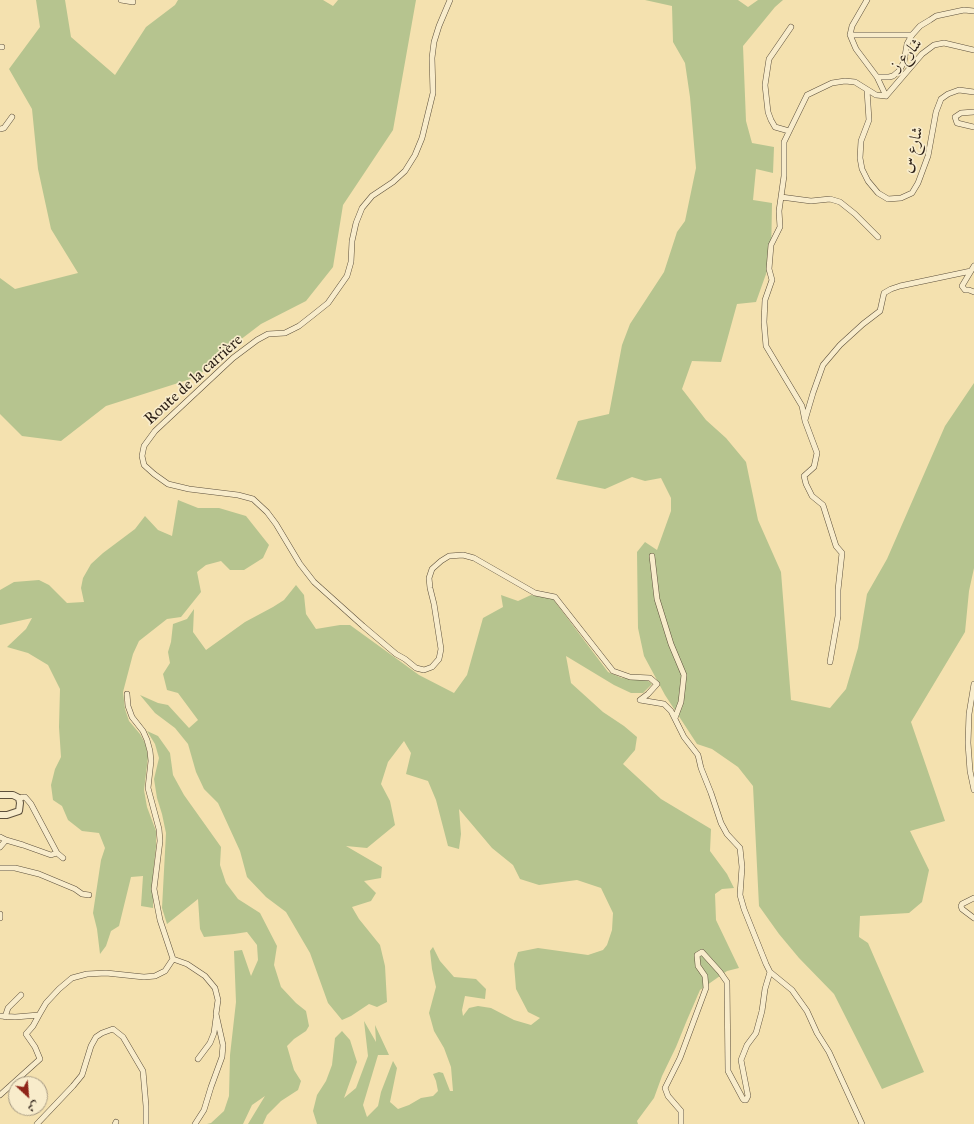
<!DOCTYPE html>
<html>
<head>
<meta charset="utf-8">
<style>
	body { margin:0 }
	#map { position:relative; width:974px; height:1124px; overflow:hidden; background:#f4e1af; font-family:"IM FELL Great Primer",Amiri,serif }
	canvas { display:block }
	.north { position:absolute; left:8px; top:1076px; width:40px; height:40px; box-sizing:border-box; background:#f8eccb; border:1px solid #a69a83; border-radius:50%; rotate:154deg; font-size:11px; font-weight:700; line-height:16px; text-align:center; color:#2b1f16 }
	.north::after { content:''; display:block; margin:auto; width:14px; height:18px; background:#8f2418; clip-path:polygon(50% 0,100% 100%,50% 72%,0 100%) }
</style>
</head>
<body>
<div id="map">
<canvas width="974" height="1124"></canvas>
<div class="north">ش</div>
</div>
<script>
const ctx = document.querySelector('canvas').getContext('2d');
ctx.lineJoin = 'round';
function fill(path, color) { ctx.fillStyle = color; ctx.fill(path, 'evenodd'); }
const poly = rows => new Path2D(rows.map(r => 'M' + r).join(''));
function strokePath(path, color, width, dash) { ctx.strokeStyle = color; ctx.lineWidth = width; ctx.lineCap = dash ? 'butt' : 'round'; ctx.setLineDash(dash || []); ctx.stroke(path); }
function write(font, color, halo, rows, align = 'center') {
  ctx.font = font + ' "IM FELL Great Primer",Amiri,serif'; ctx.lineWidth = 3.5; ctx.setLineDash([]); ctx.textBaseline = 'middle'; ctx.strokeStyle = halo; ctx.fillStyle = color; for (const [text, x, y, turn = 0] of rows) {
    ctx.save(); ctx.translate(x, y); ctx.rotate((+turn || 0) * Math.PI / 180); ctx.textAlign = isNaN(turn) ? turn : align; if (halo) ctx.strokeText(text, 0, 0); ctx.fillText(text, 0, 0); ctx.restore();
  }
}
fill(poly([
	[36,0,65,0,71,37,115,75,146,27,175,5,178,0,323,0,333,6,338,0,416,0,393,130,343,205,333,267,306,301,261,324,223,353,197,377,106,406,61,441,22,436,0,414,0,278,15,289,78,273,51,229,38,169,32,109,9,69,40,27],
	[645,0,738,0,748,7,758,0,783,0,775,7,743,46,746,121,752,143,774,147,773,173,756,169,753,200,772,203,771,260,756,302,737,304,721,362,692,361,682,389,706,420,726,438,746,462,758,520,781,572,791,700,830,708,846,689,858,648,867,594,887,559,945,426,974,383,974,568,969,591,965,632,911,722,945,821,910,831,929,870,922,902,909,913,860,916,859,937,868,943,924,1072,882,1089,834,994,799,958,779,934,759,906,753,786,738,767,712,749,697,744,665,695,644,656,638,628,637,552,645,542,657,550,671,511,671,498,661,478,645,481,632,477,605,489,556,479,578,421,609,414,622,345,630,324,664,272,677,232,685,221,696,168,690,97,685,63,673,42,672,6],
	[178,500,198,508,219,508,246,516,269,545,263,558,244,570,230,570,221,561,206,565,197,572,201,592,181,617,167,619,139,641,133,654,123,692,125,709,129,721,140,734,146,745,148,757,144,790,147,807,156,831,156,847,153,874,153,908,141,906,143,876,131,877,119,926,111,931,106,946,100,954,97,929,93,913,101,860,105,848,99,833,82,831,68,820,62,806,53,800,51,785,55,769,61,757,59,727,60,689,48,665,28,653,7,647,26,629,32,618,0,625,0,590,14,582,39,580,49,585,67,603,84,602,81,588,83,578,91,564,103,553,135,529,145,516,158,530,172,536],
	[296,585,304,595,306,614,316,629,340,625,350,625,419,675,454,693,467,675,483,618,503,607,501,595,518,601,531,595,553,599,608,672,622,678,647,680,652,684,643,693,631,693,614,685,566,656,571,683,603,712,624,726,637,737,635,750,623,764,661,799,711,829,710,851,727,874,734,888,722,889,715,894,716,920,739,968,727,971,700,990,687,1020,676,1047,662,1076,654,1098,637,1121,638,1124,317,1124,313,1111,317,1095,326,1081,332,1065,335,1038,342,1031,350,1040,357,1062,344,1098,356,1088,368,1056,364,1021,376,1042,375,1025,389,1055,378,1055,363,1105,367,1117,378,1106,381,1092,393,1061,397,1068,390,1102,398,1109,409,1105,421,1098,433,1096,438,1091,436,1081,433,1074,439,1072,443,1073,450,1091,453,1091,451,1067,444,1048,434,1031,429,1013,436,987,432,969,430,951,433,947,440,961,454,977,476,979,486,989,485,999,465,996,462,1010,463,1016,469,1008,478,1006,491,1008,514,1020,531,1025,540,1018,528,1012,516,989,514,964,518,952,538,948,588,955,603,950,607,945,612,930,613,913,601,888,577,880,539,885,520,879,513,865,492,848,459,809,461,834,459,849,448,846,436,800,428,781,406,774,411,753,404,741,388,762,381,784,390,801,395,825,367,848,346,846,382,867,381,878,364,881,376,893,371,901,352,907,359,919,380,945,385,966,387,1002,377,1007,369,1004,351,1016,342,1020,328,1003,310,953,286,912,266,897,247,877,240,851,218,803,204,789,196,772,188,744,175,728,155,713,140,695,158,703,168,705,189,728,198,720,178,693,167,690,163,674,170,663,168,652,171,642,173,624,187,619,194,609,193,632,206,650,245,622,273,607,284,600],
	[147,731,158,736,170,753,173,775,184,795,221,847,220,865,226,883,238,899,260,913,277,946,274,965,281,987,296,1003,306,1011,309,1026,306,1031,294,1039,287,1046,294,1070,301,1081,298,1090,281,1101,267,1115,263,1124,248,1124,265,1096,252,1105,243,1124,207,1124,211,1123,224,1111,229,1096,230,1055,236,1002,234,951,242,950,251,976,258,960,257,945,247,932,234,934,204,937,200,929,198,899,167,924,162,908,166,833,162,814,157,798,154,779,159,758,155,744]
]), '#b6c48f');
const minor = poly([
	[121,0,133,2,132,0],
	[450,0,439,26,434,42,432,58,433,93,422,138,415,155,405,171,393,182,372,196,362,208,356,223,352,241,351,262,347,276,328,303,313,315,299,326,285,333,268,334,257,340,233,358,155,431,144,446,142,456,144,465,154,474,168,484,189,489,238,495,253,499,267,512,276,524,300,564,314,582,363,626,396,654,405,659,416,668,424,670,432,667,439,659,441,649,434,604,430,588,429,578,432,569,441,561,449,556,463,555,474,558,535,593,555,597,613,671,630,677,650,678,657,684,648,694,640,700,664,704,671,711,684,737,698,755,701,768,711,793,721,823,727,834,740,848,742,867,740,895,744,909,766,964,770,972,792,990,807,1011,817,1033,829,1052,862,1124],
	[850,35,912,35],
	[850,35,852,26,867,0],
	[0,47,2,47],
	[877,77,889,77,893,76,899,71,904,62,907,44,912,35,920,26,930,20,936,16,964,10,974,11],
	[867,90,869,120,861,141,860,158,862,169,868,181,878,193,888,199,901,198,912,193,918,183,928,156,936,112,941,99,948,94,959,90,974,92],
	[886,96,922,54,934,45,944,43,974,50],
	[974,112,961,113,955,117,957,123,974,127],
	[0,129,4,128,12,117],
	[789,131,775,127,771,120,768,112,765,85,769,59,791,27],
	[781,197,811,201,830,199,840,202,855,214,878,237],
	[971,271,962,286,965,290,969,290,974,292],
	[805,420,813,393,823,365,840,345,863,324,880,311,884,293,891,289,900,286,971,271,974,266],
	[652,556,657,599,671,644,684,675,681,702,675,718],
	[830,662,838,616,838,590,842,553,836,546,823,505,812,496,806,484,804,476,814,467,817,453,805,421,802,406,766,346,764,322,765,300,772,280,769,269,771,245,780,227,779,211,784,176,784,142,807,95,832,83,845,81,855,82,876,95,886,96,877,77,856,49,850,35],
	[974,684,969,714,968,743,970,771,974,790],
	[127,694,128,706,132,717,143,731,147,740,150,751,151,761,148,788,159,829,160,841,154,889,160,920,173,959],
	[19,798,25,797,31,804,57,853],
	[0,837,6,840,0,847],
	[6,840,23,845,51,855,57,853,63,858],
	[0,868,15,868,39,874,75,889,82,894,89,895],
	[974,898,962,904,961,906,962,909,974,918],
	[0,914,0,918],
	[0,1016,15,1017,39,1015,46,1003,59,989,72,978,87,974,106,973,144,977,155,976,165,971,173,959,187,964,205,976,215,988,218,1000,216,1014,223,1045,222,1057,211,1087,204,1110,195,1124],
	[5,1017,8,1008,21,995],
	[198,1059,210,1043,214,1033,216,1018],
	[0,1095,40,1059,35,1047,26,1034,33,1026,39,1015],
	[37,1124,73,1086,82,1075,91,1046,96,1037,102,1033,113,1029,123,1037,143,1071,146,1106,146,1124],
	[115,1124,116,1122],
	[681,1124,681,1111,668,1096,665,1088,680,1058,706,988,705,976,698,966,697,955,702,952,720,972,727,982,728,1071,743,1099,744,1100,746,1100,748,1096,741,1060,747,1045,756,1033,762,1011,765,989,770,972]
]);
const tertiary = poly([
	[0,795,13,795,19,798,20,803,19,811,7,815,0,815]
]);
strokePath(minor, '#5d503c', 6);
strokePath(tertiary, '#5d503c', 8);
strokePath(minor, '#f8eccb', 5);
strokePath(tertiary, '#f8eccb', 6);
write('16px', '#2b1f16', '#f8eccb', [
	["شارع ﺯ",907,55,-47],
	["شارع ﺱ",913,150,-75],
	["Route de la carrière",194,380,-42]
]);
</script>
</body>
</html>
